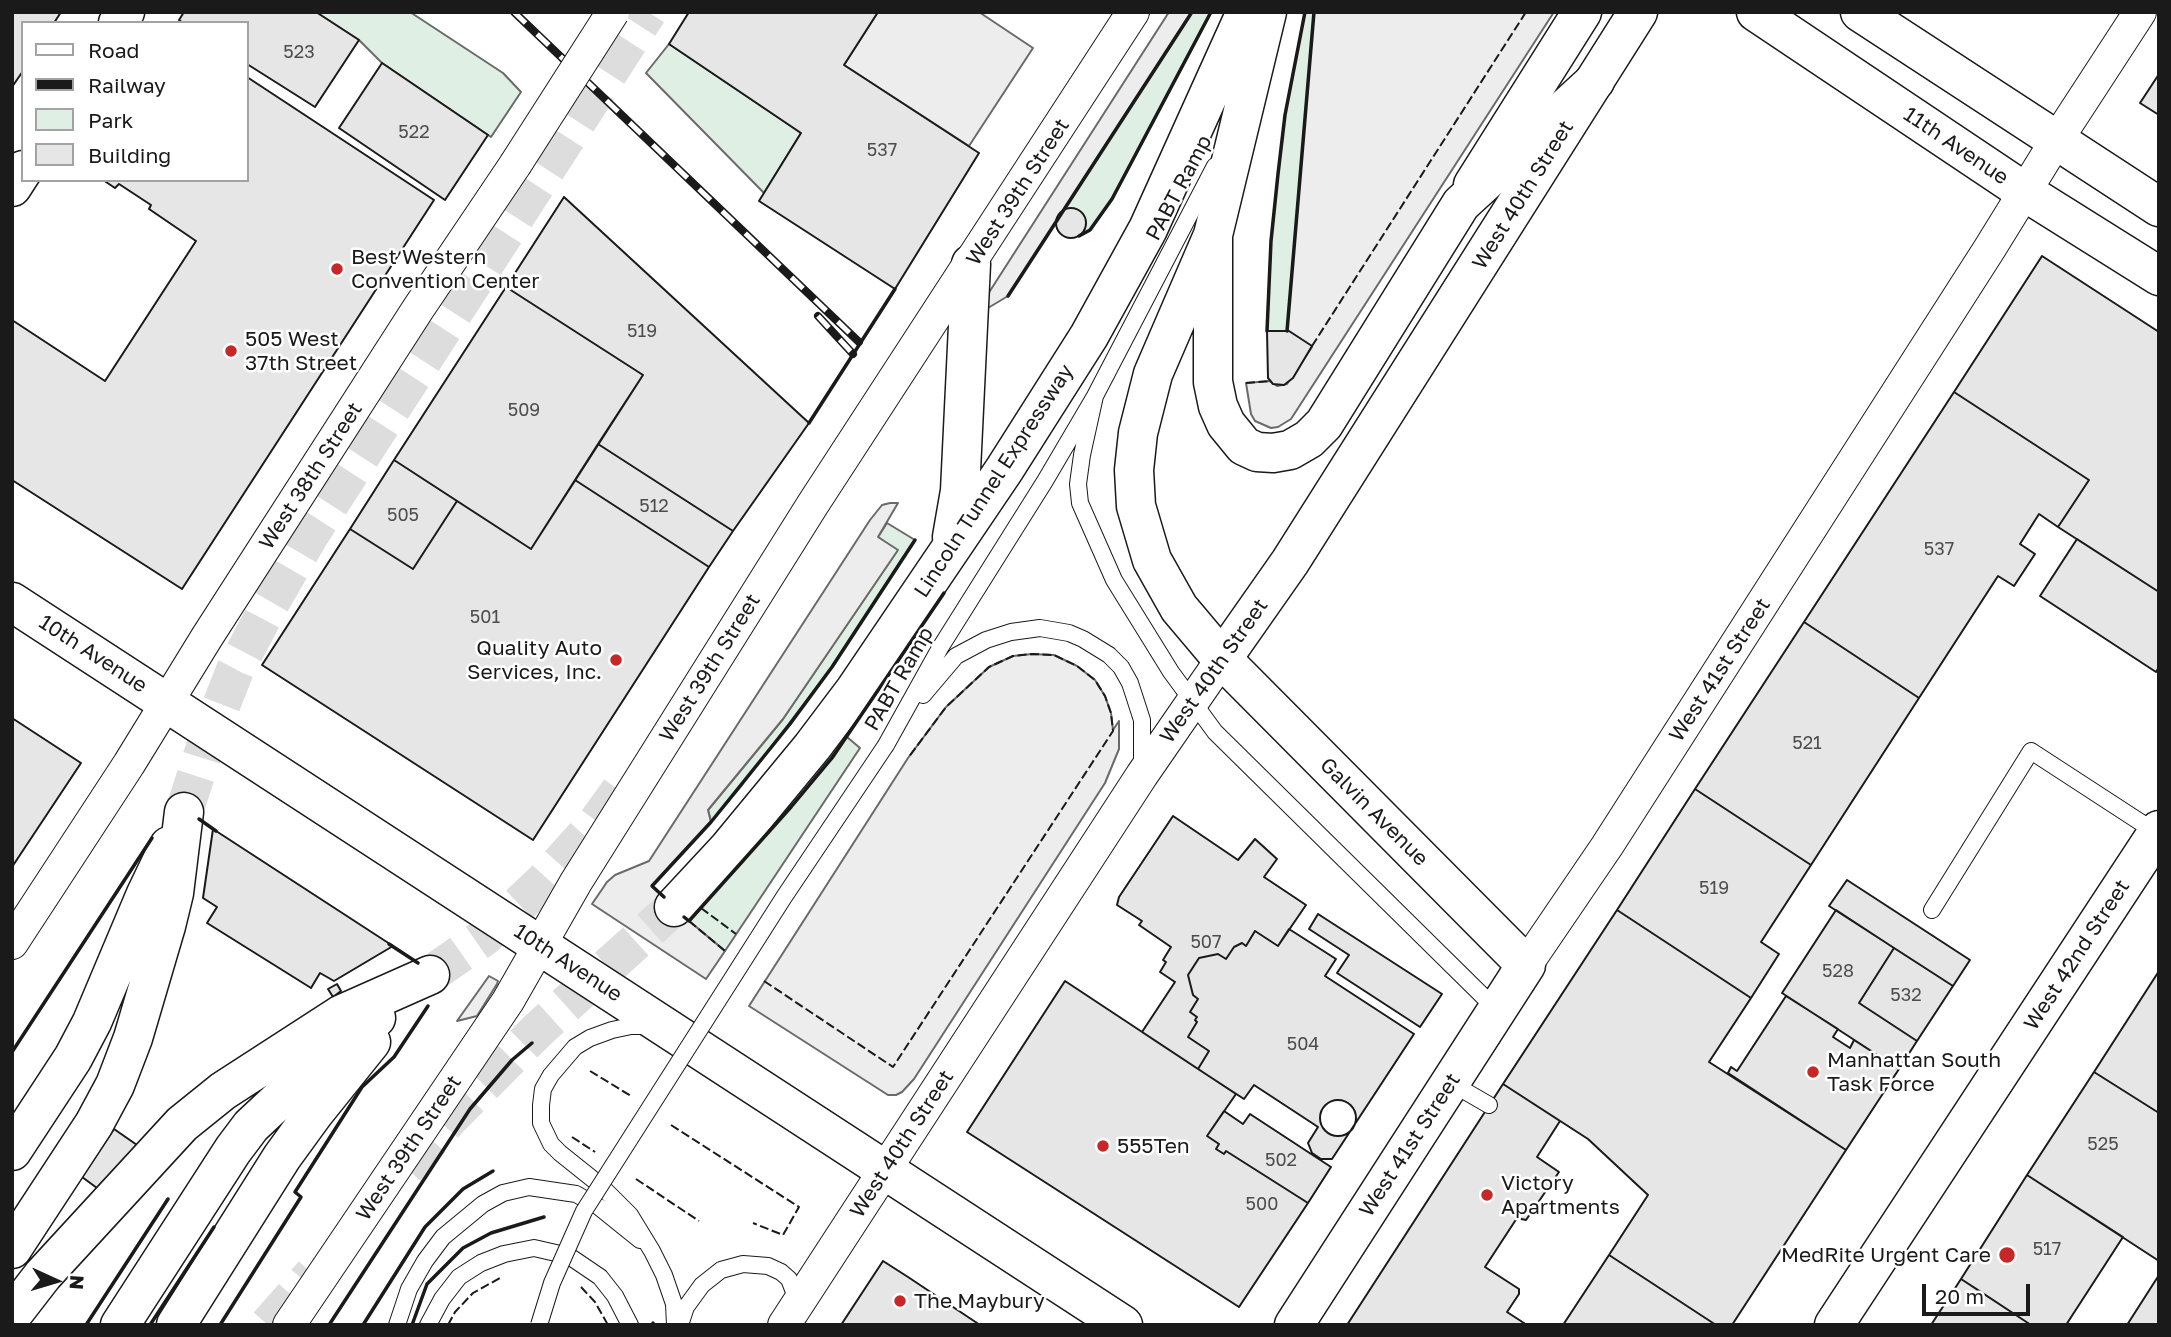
<!DOCTYPE html>
<html>
<head>
<meta charset="utf-8">
<style>
	body { margin:0 }
	#map { position:relative; width:2171px; height:1337px; overflow:hidden; background:#fff; font-family:"Golos Text",sans-serif }
	canvas { display:block }
	.frame { position:absolute; inset:0; border:14px solid #1a1a1a; pointer-events:none }
	.legend { position:absolute; left:21px; top:21px; width:228px; height:161px; box-sizing:border-box; background:#fff; border:2px solid #a3a3a3; margin:0; padding:9px 12px; list-style:none; font-size:21px; color:#1a1a1a }
	.legend li { display:flex; align-items:center; gap:14px; height:35px }
	.legend b { width:35px; border:2px solid #a3a3a3 }
	.north { position:absolute; left:21px; top:1246px; width:70px; height:70px; -webkit-text-stroke:5px #fff; paint-order:stroke; rotate:94deg; font-size:19px; font-weight:700; line-height:28px; text-align:center; color:#1a1a1a }
	.north::after { content:''; display:block; margin:auto; width:24px; height:32px; background:#1a1a1a; clip-path:polygon(50% 0,100% 100%,50% 72%,0 100%) }
	.scale { position:absolute; left:1922px; top:1284px; width:108px; height:32px; box-sizing:border-box; border:4px solid #1a1a1a; border-top:0; padding-left:9px; font-size:21px; line-height:24px; white-space:nowrap; color:#1a1a1a; -webkit-text-stroke:5px #fff; paint-order:stroke }
</style>
</head>
<body>
<div id="map">
<canvas width="2171" height="1337"></canvas>
<div class="frame"></div>
<ul class="legend">
<li><b style="height:9px;background:#fff"></b>Road</li>
<li><b style="height:9px;background:#1a1a1a"></b>Railway</li>
<li><b style="height:19px;background:#e0efe3"></b>Park</li>
<li><b style="height:19px;background:#e6e6e6"></b>Building</li>
</ul>
<div class="north">N</div>
<div class="scale">20 m</div>
</div>
<script>
const ctx = document.querySelector('canvas').getContext('2d');
ctx.lineJoin = 'round';
function fill(path, color) { ctx.fillStyle = color; ctx.fill(path, 'evenodd'); }
const poly = rows => new Path2D(rows.map(r => 'M' + r).join(''));
function strokePath(path, color, width, dash) { ctx.strokeStyle = color; ctx.lineWidth = width; ctx.lineCap = dash ? 'butt' : 'round'; ctx.setLineDash(dash || []); ctx.stroke(path); }
function write(font, color, halo, rows, align = 'center') {
  ctx.font = font + ' "Golos Text",sans-serif'; ctx.lineWidth = 5; ctx.setLineDash([]); ctx.textBaseline = 'middle'; ctx.strokeStyle = halo; ctx.fillStyle = color; for (const [text, x, y, turn = 0] of rows) {
    ctx.save(); ctx.translate(x, y); ctx.rotate((+turn || 0) * Math.PI / 180); ctx.textAlign = isNaN(turn) ? turn : align; if (halo) ctx.strokeText(text, 0, 0); ctx.fillText(text, 0, 0); ctx.restore();
  }
}
const green = poly([
	[316,12,410,12,503,73,521,92,491,137,382,63,359,40,316,12],
	[1192,12,1211,12,1112,199,1090,230,1079,236,1083,233,1086,224,1083,214,1071,209,1062,213,1192,12],
	[1305,12,1314,12,1287,331,1267,331,1271,241,1278,174,1285,115,1305,12],
	[669,44,801,133,764,193,646,73,669,44],
	[887,523,915,540,832,667,742,785,711,822,708,810,783,719,897,551,878,537,887,523],
	[847,737,860,748,725,951,689,921,791,807,847,737]
]);
fill(green, '#e0efe3');
strokePath(green, '#6a6a6a', 2);
const parking = poly([
	[878,12,979,12,1033,48,969,146,844,65,878,12],
	[1169,12,1192,12,1008,296,983,311,979,308,1169,12],
	[1314,12,1554,12,1291,419,1278,427,1271,428,1255,421,1251,414,1246,383,1270,381,1277,386,1287,384,1312,347,1287,331,1314,12],
	[890,503,898,503,878,537,898,550,783,719,708,810,711,822,652,886,689,921,725,951,706,979,592,904,607,882,615,875,649,861,870,520,882,505,890,503],
	[1032,654,1054,655,1077,666,1095,680,1105,696,1111,713,1113,730,1119,721,1119,749,1105,783,914,1079,902,1092,896,1095,888,1095,749,1006,908,758,946,707,989,667,1013,656,1032,654],
	[489,976,498,981,497,984,477,1016,457,1021,489,976]
]);
fill(parking, '#ededed');
strokePath(parking, '#6a6a6a', 2);
const building = poly([
	[12,12,61,12,54,23,23,23,23,71,12,87,12,12],
	[184,12,316,12,359,40,315,107,247,64,247,23,183,23,179,20,184,12],
	[689,12,878,12,844,65,979,153,895,289,759,201,801,133,669,44,689,12],
	[382,63,488,135,445,200,339,128,382,63],
	[2159,74,2159,115,2140,103,2159,74],
	[247,77,434,200,182,589,12,480,12,320,105,381,196,241,149,209,151,205,119,184,115,188,103,180,247,180,247,77],
	[564,197,809,423,733,531,598,444,643,375,506,287,564,197],
	'1056 223a15 15 0 1 1 30 0a15 15 0 1 1-30 0Z',
	[2042,256,2159,332,2159,592,2058,527,2089,480,1954,392,2042,256],
	[506,287,643,375,531,549,394,460,506,287],
	[1267,331,1289,331,1312,346,1293,378,1284,385,1273,384,1268,378,1267,331],
	[1954,392,2089,480,2058,527,2039,514,2020,544,2035,554,2014,586,1998,576,1919,698,1804,622,1954,392],
	[598,444,733,531,709,567,575,480,598,444],
	[394,460,457,501,413,569,350,529,394,460],
	[575,480,709,567,533,840,262,665,350,529,413,569,457,501,531,549,575,480],
	[2077,539,2159,592,2159,667,2156,672,2040,596,2077,539],
	[1804,622,1919,698,1811,865,1695,789,1804,622],
	[12,718,81,763,12,867,12,718],
	[1695,789,1811,865,1761,942,1779,954,1751,998,1617,910,1695,789],
	[1173,816,1238,860,1255,839,1277,859,1264,877,1306,905,1278,946,1255,931,1246,946,1242,943,1234,947,1226,959,1218,954,1199,958,1188,975,1193,995,1198,999,1190,1012,1197,1017,1195,1020,1197,1022,1188,1037,1209,1051,1198,1069,1142,1032,1175,982,1160,972,1166,962,1163,960,1171,947,1139,925,1142,921,1117,905,1119,897,1173,816],
	[213,829,393,946,334,981,320,973,311,988,207,923,217,907,203,898,213,829],
	[1847,880,1970,960,1953,986,1829,906,1847,880],
	[1617,910,1751,998,1709,1062,1846,1150,1732,1325,1716,1325,1609,1255,1648,1195,1588,1139,1503,1084,1617,910],
	[1836,910,1894,948,1859,1003,1917,1041,1899,1069,1782,993,1836,910],
	[1318,914,1442,994,1420,1027,1337,973,1349,955,1309,929,1318,914],
	[1289,929,1336,959,1325,976,1414,1034,1332,1159,1321,1159,1312,1153,1308,1143,1318,1127,1312,1123,1254,1085,1244,1099,1198,1069,1209,1051,1188,1037,1197,1022,1195,1020,1197,1017,1190,1012,1198,999,1193,995,1188,975,1199,958,1218,954,1226,959,1234,947,1242,943,1246,946,1255,931,1278,946,1289,929],
	[1894,948,1953,986,1917,1041,1859,1003,1894,948],
	[2159,971,2159,1113,2094,1072,2159,971],
	[1065,981,1236,1094,1207,1136,1219,1144,1216,1149,1224,1154,1226,1151,1308,1203,1239,1307,967,1132,1065,981],
	[337,984,341,991,333,997,328,989,337,984],
	[1786,996,1838,1029,1833,1037,1850,1048,1854,1040,1899,1069,1846,1150,1728,1073,1731,1067,1737,1071,1786,996],
	[2094,1072,2159,1113,2159,1261,2027,1175,2094,1072],
	[1503,1084,1560,1121,1537,1157,1559,1172,1526,1220,1517,1218,1485,1267,1519,1289,1519,1294,1507,1312,1527,1325,1347,1325,1503,1084],
	'1320 1118a18 18 0 1 1 36 0a18 18 0 1 1-36 0Z',
	[1224,1111,1243,1124,1250,1114,1331,1167,1308,1203,1226,1151,1224,1154,1216,1149,1219,1144,1207,1136,1224,1111],
	[114,1129,137,1145,97,1188,82,1177,114,1129],
	[2027,1175,2123,1237,2066,1325,2031,1325,1961,1279,2027,1175],
	[1609,1255,1716,1325,1563,1325,1609,1255],
	[883,1261,908,1277,980,1325,841,1325,883,1261],
	[2159,1275,2159,1325,2127,1325,2159,1275],
	[1961,1279,1975,1288,2031,1325,1931,1325,1961,1279]
]);
fill(building, '#e6e6e6');
strokePath(building, '#1a1a1a', 2);
strokePath(poly([
	[184,812,205,747,235,670,271,602,310,535,648,12],
	[430,975,483,938,543,882,597,822,623,786],
	[406,1168,451,1117,539,1029,674,907],
	[268,1325,313,1274]
]), '#ddd', 38, [38, 19]);
const service = poly([
	[1095,396,1082,455,1078,484,1080,503,1114,580,1171,672,1215,732,1497,1010],
	[923,695,956,656,986,640,1011,632,1040,628,1069,633,1083,639,1109,655,1121,667,1130,683,1142,720,1142,768],
	[886,745,940,648,1045,481,1095,396,1215,166],
	[1932,910,2031,751,2157,833],
	[651,1026,631,1026,612,1030,590,1038,575,1047,551,1075,543,1089,541,1105,541,1123,551,1144,560,1153,600,1185,630,1215,652,1251,664,1275,674,1304,675,1325],
	[1451,1083,1489,1105],
	[397,1325,409,1289,425,1261,443,1237,483,1204,503,1193,529,1187,576,1194,599,1207,640,1240],
	[428,1325,442,1299,459,1277,481,1263,504,1254,534,1248,569,1256,600,1277,615,1296,630,1325],
	[680,1325,686,1307,702,1285,721,1270,743,1264,768,1266,781,1272,789,1279,794,1292,794,1304]
]);
const minor = poly([
	[12,943,129,764,207,637,418,309,515,165],
	[1526,965,1607,846,1990,248,2056,141,2140,12],
	[289,1325,508,1001,576,882,813,504,1133,12],
	[784,1325,1142,775,1222,659]
]);
const secondary = poly([
	[118,23,125,12],
	[12,187,23,170],
	[1222,659,1526,965,1294,1325]
]);
const primary = poly([
	[1756,12,2025,192,2159,276],
	[1860,12,2159,207],
	[1473,185,1582,12],
	[12,602,1123,1325],
	[1222,659,1290,562,1638,12],
	[1834,1325,2159,830]
]);
const motorway = poly([
	[1213,235,1213,382,1218,406,1226,424,1244,446,1257,452,1273,453,1290,450,1309,439,1324,424,1461,204,1595,81],
	[952,537,960,491,971,264],
	[1222,659,1179,608,1152,560,1136,506,1134,470,1138,433,1153,374,1213,235,1267,12],
	[674,907,727,850,812,747,855,690,1004,470,1089,336,1148,229,1246,12],
	[12,1151,73,1058,92,1022,146,894,169,846],
	[12,1249,94,1124,115,1085,133,1038,166,926,174,893,184,812],
	[12,1315,43,1275,182,1124,223,1091,342,1014,430,975],
	[120,1325,233,1150,251,1126,298,1082,376,1018],
	[176,1325,282,1157,314,1113,371,1042]
]);
strokePath(service, '#1a1a1a', 18);
strokePath(minor, '#1a1a1a', 34);
strokePath(secondary, '#1a1a1a', 41);
strokePath(primary, '#1a1a1a', 41);
strokePath(motorway, '#1a1a1a', 41);
strokePath(service, '#fff', 16);
strokePath(minor, '#fff', 32);
strokePath(secondary, '#fff', 38);
strokePath(primary, '#fff', 38);
strokePath(motorway, '#fff', 38);
const rail = poly([
	[514,12,859,342],
	[818,316,853,354]
]);
strokePath(rail, '#1a1a1a', 8);
strokePath(rail, '#fff', 5, [16]);
const serviceBridge = poly([
	[539,1325,552,1283,584,1211,784,897,886,745]
]);
const minorBridge = poly([
	[515,165,613,12]
]);
strokePath(serviceBridge, '#1a1a1a', 18, []);
strokePath(minorBridge, '#1a1a1a', 34, []);
strokePath(serviceBridge, '#fff', 16);
strokePath(minorBridge, '#fff', 32);
strokePath(poly([
	[1312,346,1526,12],
	[1246,383,1270,381],
	[701,908,736,934],
	[689,921,725,951],
	[764,981,893,1067,1113,731,1111,713,1105,696,1095,680,1077,666,1054,655,1032,654,1013,656,989,667,946,707,908,758],
	[590,1071,631,1096],
	[671,1125,799,1207,783,1235,753,1223],
	[572,1137,595,1152],
	[636,1179,699,1221],
	[581,1287,595,1302,608,1325],
	[448,1325,455,1312,473,1293,500,1278]
]), '#1a1a1a', 2, [9, 3.5]);
strokePath(poly([
	[1079,236,1090,230,1112,199,1211,12],
	[1008,296,1192,12],
	[1267,331,1271,241,1278,174,1285,115,1305,12],
	[1287,331,1314,12],
	[809,423,895,289],
	[199,819,216,831],
	[664,897,652,886,711,822,790,724,832,667,915,540],
	[684,917,689,921,791,807,832,758,944,593],
	[389,944,418,963],
	[12,1052,152,838],
	[653,1323,653,1325],
	[86,1325,168,1199],
	[150,1325,214,1227],
	[220,1325,301,1197,295,1192,362,1087,394,1057,428,1006],
	[329,1325,470,1109,512,1060,532,1043],
	[363,1325,425,1227,463,1189,493,1171],
	[412,1325,427,1284,463,1248,491,1233,544,1217]
]), '#1a1a1a', 3.5);
for (const [x, y, r, color] of [
	[337,269,7,"#c62828"],
	[231,351,7,"#c62828"],
	[616,660,7,"#c62828"],
	[1813,1072,7,"#c62828"],
	[1103,1146,7,"#c62828"],
	[1487,1195,7,"#c62828"],
	[2007,1255,9,"#c62828"],
	[900,1301,7,"#c62828"]
]) { const dot = new Path2D(); dot.arc(x, y, r, 0, 2 * Math.PI); ctx.fillStyle = color; ctx.fill(dot); strokePath(dot, '#fff', 2.5); }
write('18px', '#4d4d4d', null, [
	["523",299,52],
	["522",414,132],
	["537",882,150],
	["519",642,331],
	["509",524,410],
	["512",654,506],
	["505",403,515],
	["537",1939,549],
	["501",485,617],
	["521",1807,743],
	["519",1714,888],
	["507",1206,942],
	["528",1838,971],
	["532",1906,995],
	["504",1303,1044],
	["525",2103,1144],
	["502",1281,1160],
	["500",1262,1204],
	["517",2047,1249]
]);
write('21px', '#1a1a1a', '#fff', [
	["11th Avenue",1956,146,34],
	["PABT Ramp",1179,188,-62],
	["West 39th Street",1018,192,-57],
	["West 40th Street",1523,195,-58],
	["West 38th Street",311,476,-57],
	["Lincoln Tunnel Expressway",994,481,-57],
	["10th Avenue",93,654,33],
	["West 39th Street",710,668,-58],
	["West 41st Street",1720,670,-57],
	["West 40th Street",1214,671,-55],
	["PABT Ramp",899,679,-60],
	["Galvin Avenue",1374,812,45],
	["West 42nd Street",2077,955,-57],
	["10th Avenue",568,963,33],
	["West 40th Street",902,1144,-57],
	["West 41st Street",1410,1145,-57],
	["West 39th Street",409,1148,-56]
]);
write('21px', '#1a1a1a', '#fff', [
	["Best Western",351,257],
	["Convention Center",351,281],
	["505 West",245,339],
	["37th Street",245,363],
	["Quality Auto",602,648,"right"],
	["Services, Inc.",602,672,"right"],
	["Manhattan South",1827,1060],
	["Task Force",1827,1084],
	["555Ten",1117,1146],
	["Victory",1501,1183],
	["Apartments",1501,1207],
	["MedRite Urgent Care",1991,1255,"right"],
	["The Maybury",914,1301]
], 'left');
</script>
</body>
</html>
